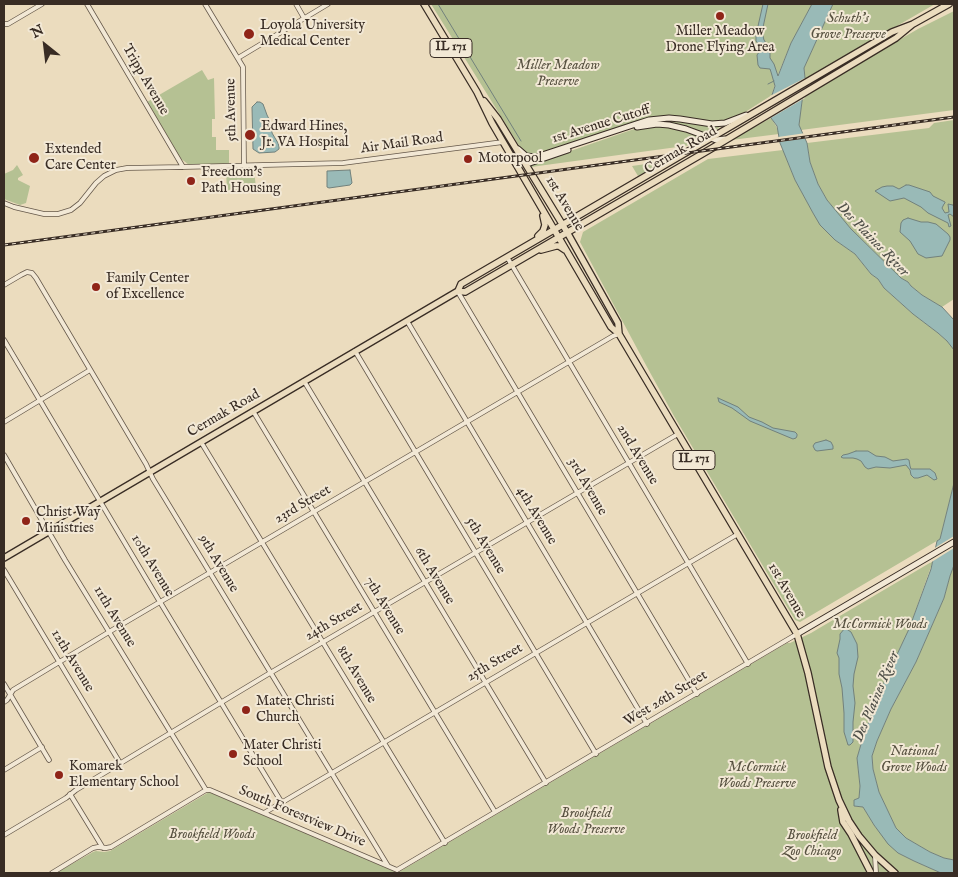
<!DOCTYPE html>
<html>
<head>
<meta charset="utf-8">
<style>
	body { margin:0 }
	#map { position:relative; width:958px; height:877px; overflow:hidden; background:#ebdcbe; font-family:"IM FELL English",serif }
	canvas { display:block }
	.frame { position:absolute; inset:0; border:5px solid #382c24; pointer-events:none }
	.north { position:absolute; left:20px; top:20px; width:50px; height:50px; -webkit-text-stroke:4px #f2e8d5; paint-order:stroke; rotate:331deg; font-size:14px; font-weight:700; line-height:20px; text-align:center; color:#382c24 }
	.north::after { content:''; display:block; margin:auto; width:18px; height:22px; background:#382c24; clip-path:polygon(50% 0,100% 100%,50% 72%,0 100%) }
</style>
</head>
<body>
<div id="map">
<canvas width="958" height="877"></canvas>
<div class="frame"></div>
<div class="north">N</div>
</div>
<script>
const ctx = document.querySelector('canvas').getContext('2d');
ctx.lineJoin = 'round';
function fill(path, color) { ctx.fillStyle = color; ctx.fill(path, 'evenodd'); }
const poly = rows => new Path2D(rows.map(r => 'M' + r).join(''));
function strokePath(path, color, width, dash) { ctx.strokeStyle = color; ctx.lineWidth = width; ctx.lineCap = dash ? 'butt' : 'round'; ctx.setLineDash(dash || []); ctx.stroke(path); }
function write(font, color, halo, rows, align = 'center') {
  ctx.font = font + ' "IM FELL English",serif'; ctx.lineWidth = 4; ctx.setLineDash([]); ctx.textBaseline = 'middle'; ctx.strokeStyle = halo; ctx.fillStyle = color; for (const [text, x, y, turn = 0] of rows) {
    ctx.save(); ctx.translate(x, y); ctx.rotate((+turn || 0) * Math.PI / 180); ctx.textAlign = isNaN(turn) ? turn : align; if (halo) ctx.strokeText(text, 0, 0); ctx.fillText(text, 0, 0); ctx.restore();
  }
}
fill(poly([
	[431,4,812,4,791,43,777,77,772,95,739,116,719,122,666,117,538,155,530,155,524,152,520,147],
	[833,4,935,4,805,79,804,68],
	[954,11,954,110,801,130,799,125,802,100,805,97,866,59,918,29],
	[202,70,208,80,214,78,215,119,212,119,212,137,216,137,216,150,229,150,229,165,195,166,189,165,184,161,180,158,172,144,147,102],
	[771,118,776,126,779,134,731,140],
	[667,120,689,122,708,126,721,126,709,135,691,128,667,123],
	[954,120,954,299,942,307,922,295,911,286,908,282,901,278,851,229,836,212,827,200,818,184,810,162,807,143,929,128,934,123],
	[654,126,680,129,703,139,692,145,531,167,530,165,637,128],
	[783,150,795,180,813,213,835,240,855,254,871,274,878,279,884,288,913,314,938,333,947,341,954,350,954,483,940,539,800,622,795,620,674,416,647,367,580,242,583,232,708,159],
	[667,161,638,176,632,166],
	[17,165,23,175,18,178,18,180,30,186,26,203,20,205,4,199,4,174,13,170],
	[254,168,256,189,240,189,240,193,227,193,226,169],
	[933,561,909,629,885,680,864,734,857,758,860,786,859,798,854,800,854,806,863,807,874,825,898,853,914,861,941,873,56,873,93,852,96,851,104,852,110,851,209,792,396,872,399,872,787,643,790,643,811,633],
	[954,565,954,860,944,858,930,852,906,838,896,828,879,792,873,769,872,756,877,741,891,709,916,662,944,598,950,576]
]), '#b5c193');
const water = poly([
	[763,4,768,4,762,32,764,40,770,49,770,58,774,64,778,76,791,43,812,4,833,4,804,68,805,78,799,125,807,143,810,162,818,184,827,200,851,229,901,278,908,282,911,286,922,295,942,307,954,320,954,350,947,341,938,333,913,314,884,288,878,279,871,274,855,254,835,240,820,225,813,213,795,180,780,143,777,126,771,118,772,95,775,86,771,72,770,69,760,68,758,65,757,55,762,48,756,41,756,35,763,4],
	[257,102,260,102,263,104,267,115,272,125,272,133,278,143,279,147,279,149,275,152,259,153,253,149,252,107,257,102],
	[350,170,352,183,350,185,329,188,327,187,327,171,350,170],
	[906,185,909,185,930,192,933,196,945,202,945,203,944,204,942,208,945,213,949,212,948,204,953,205,954,207,954,217,950,214,948,215,951,226,949,227,948,223,928,213,921,207,904,198,890,201,875,191,882,187,887,186,893,186,899,189,906,185],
	[908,218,921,222,928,222,936,224,948,234,950,237,950,240,942,256,926,258,918,254,910,241,900,232,901,223,903,220,908,218],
	[718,398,738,407,749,417,762,422,773,428,795,432,797,434,797,436,796,438,793,439,750,421,732,408,719,402,718,398],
	[826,440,831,442,833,446,833,449,817,451,815,450,813,446,815,443,826,440],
	[856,451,868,451,876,456,885,457,893,461,907,459,909,460,910,466,911,469,930,469,935,473,937,479,934,480,927,475,918,478,914,478,911,475,910,470,906,465,890,468,876,467,868,469,865,467,861,461,857,459,853,458,843,458,841,457,843,455,848,454,856,451],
	[954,483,954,565,950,576,944,598,916,662,891,709,877,741,872,756,873,769,879,792,896,828,906,838,930,852,944,858,954,860,954,873,941,873,914,861,898,853,888,844,874,825,863,807,854,806,854,800,859,798,860,786,857,758,864,734,885,680,909,629,931,569,937,541,940,539,954,483],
	[845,628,851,632,857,644,858,657,854,674,853,686,855,703,853,722,853,742,850,745,848,745,844,732,844,713,842,688,839,674,839,658,837,653,840,639,840,634,845,628]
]);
fill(water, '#99bab7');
strokePath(water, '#72817c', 1);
fill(poly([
	[805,78,805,98,769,119,770,96],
	[806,133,808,138,779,142,778,137],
	[954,536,954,548,930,563,933,549]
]), '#ebdcbe');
strokePath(poly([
	[438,4,521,141],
	[768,84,774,81]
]), '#72817c', 1);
const minor = poly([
	[87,4,183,167],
	[205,4,243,67,244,166],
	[296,4,304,18],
	[4,24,8,24,42,4],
	[238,58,328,4],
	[4,203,14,207,44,214,58,214,71,210,80,203,96,183,104,176,116,170,127,168,183,167,343,163,503,142],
	[507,257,748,664],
	[4,285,21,275,27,272,32,273,36,278,146,464,153,479,164,497,388,866],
	[458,292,697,694],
	[407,321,647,724],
	[4,340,160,602,282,803],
	[355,351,596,754],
	[304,381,546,783],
	[253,411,495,812],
	[4,422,90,370],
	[201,442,445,843],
	[4,455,65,560,206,790],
	[4,570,120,763],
	[4,684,49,760],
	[4,702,7,700,13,690,114,629,613,336,619,334],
	[4,770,42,747],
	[206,790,210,790,397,870,797,634],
	[70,794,103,848],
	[264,813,738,534],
	[4,835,66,798,76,790,265,676,678,434],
	[875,856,876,873],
	[52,873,93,848,98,847,106,848,111,847,206,790]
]);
const secondary = poly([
	[637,127,657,124,669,125,686,129,716,140,725,139],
	[518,149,526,156,536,157,636,124,649,120,669,118,680,119,712,124,725,123,746,115],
	[513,159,530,163,568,150],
	[797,634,954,542]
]);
const primary = poly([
	[424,4,477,92,492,123,611,327,619,334,797,634,808,673,828,767,839,800,849,821,859,836,875,855,895,873],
	[484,101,498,119,567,232,618,323,619,334],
	[538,236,543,231,545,225,543,216],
	[541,250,556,246,559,246,565,250],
	[458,291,461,284,581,214,892,32,913,24,949,4],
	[4,558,407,321,458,291,465,292,714,147,896,38,913,24],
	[841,810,843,822,851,834,871,873]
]);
strokePath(minor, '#65584a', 5.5);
strokePath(secondary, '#382c24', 7);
strokePath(primary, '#382c24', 8);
strokePath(minor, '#f2e8d5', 4);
strokePath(secondary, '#f2e8d5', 5);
strokePath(primary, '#ebdcbe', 5.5);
const rail = poly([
	[4,245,954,117]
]);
strokePath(rail, '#382c24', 3);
strokePath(rail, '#f2e8d5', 1, [4]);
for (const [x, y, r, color] of [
	[720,16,5,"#8f2418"],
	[249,34,6,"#8f2418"],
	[250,135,6,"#8f2418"],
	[34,158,6,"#8f2418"],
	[468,159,5,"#8f2418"],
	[191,181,5,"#8f2418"],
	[96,287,5,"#8f2418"],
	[26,521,5,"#8f2418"],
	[246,710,5,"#8f2418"],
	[233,754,5,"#8f2418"],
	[59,775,5,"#8f2418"]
]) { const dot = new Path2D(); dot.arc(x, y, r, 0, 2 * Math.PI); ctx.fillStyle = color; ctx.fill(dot); strokePath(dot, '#f2e8d5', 2); }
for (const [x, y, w] of [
	[451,48,42],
	[694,460,42]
]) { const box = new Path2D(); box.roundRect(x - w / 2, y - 9.5, w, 19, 4); ctx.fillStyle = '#f2e8d5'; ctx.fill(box); strokePath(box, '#382c24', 1); }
write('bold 12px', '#382c24', null, [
	["IL 171",451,48],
	["IL 171",694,460]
]);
write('italic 14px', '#575140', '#f2e8d5', [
	["Schuth's",848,19],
	["Grove Preserve",848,35],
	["Miller Meadow",558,66],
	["Preserve",558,82],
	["McCormick Woods",880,625],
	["National",914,752],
	["Grove Woods",914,768],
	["McCormick",757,768],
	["Woods Preserve",757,784],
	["Brookfield",586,814],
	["Woods Preserve",586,830],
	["Brookfield Woods",212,835],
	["Brookfield",812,836],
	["Zoo Chicago",812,852]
]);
write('14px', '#382c24', '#f2e8d5', [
	["Loyola University",260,26],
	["Medical Center",260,42],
	["Miller Meadow",720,32,"center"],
	["Drone Flying Area",720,48,"center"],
	["Edward Hines,",261,127],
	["Jr. VA Hospital",261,143],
	["Extended",45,150],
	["Care Center",45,166],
	["Motorpool",478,159],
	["Freedom's",201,173],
	["Path Housing",201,189],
	["Family Center",106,279],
	["of Excellence",106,295],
	["Christ Way",36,513],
	["Ministries",36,529],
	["Mater Christi",256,702],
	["Church",256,718],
	["Mater Christi",243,746],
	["School",243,762],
	["Komarek",69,767],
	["Elementary School",69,783]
], 'left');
write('14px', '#382c24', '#f2e8d5', [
	["Tripp Avenue",145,80,60],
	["5th Avenue",232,110,-91],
	["1st Avenue Cutoff",601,125,-17],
	["Air Mail Road",402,144,-8],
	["Cermak Road",681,151,-30],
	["1st Avenue",564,204,59],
	["Cermak Road",224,414,-30],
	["2nd Avenue",637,455,59],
	["3rd Avenue",587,487,60],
	["23rd Street",303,505,-30],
	["4th Avenue",536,516,59],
	["5th Avenue",485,546,59],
	["9th Avenue",218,564,59],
	["10th Avenue",152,566,59],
	["6th Avenue",434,576,59],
	["1st Avenue",786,591,60],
	["7th Avenue",384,606,59],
	["11th Avenue",114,617,59],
	["24th Street",334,622,-30],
	["12th Avenue",72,661,59],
	["25th Street",495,663,-30],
	["8th Avenue",356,675,59],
	["West 26th Street",666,699,-31],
	["South Forestview Drive",302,817,23]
]);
write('italic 15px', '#505049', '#f2e8d5', [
	["Des Plaines River",872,240,46],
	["Des Plaines River",877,697,-67]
]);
</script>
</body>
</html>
